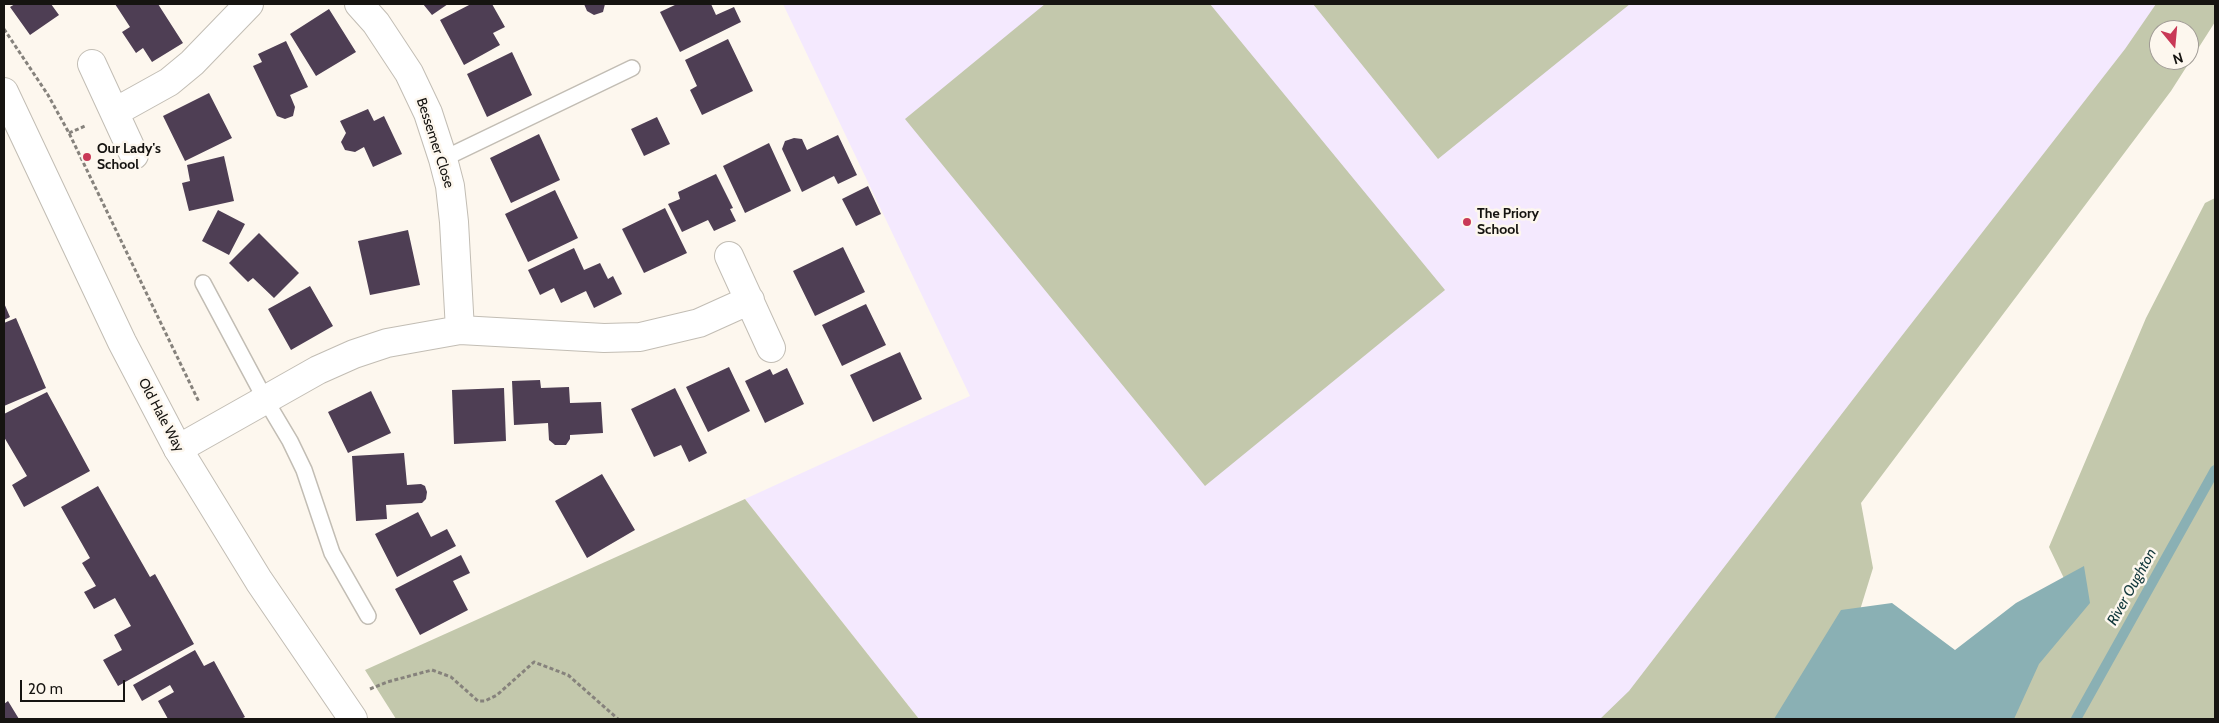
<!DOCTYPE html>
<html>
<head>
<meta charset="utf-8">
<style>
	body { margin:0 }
	#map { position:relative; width:2219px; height:723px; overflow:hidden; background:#fdf7ee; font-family:Cabin,sans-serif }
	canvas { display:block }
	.frame { position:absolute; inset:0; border:5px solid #161411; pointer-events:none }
	.north { position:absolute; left:2149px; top:20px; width:50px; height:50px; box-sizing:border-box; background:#fdf7ee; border:1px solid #a19c96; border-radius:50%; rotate:163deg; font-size:14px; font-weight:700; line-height:20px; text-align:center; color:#161411 }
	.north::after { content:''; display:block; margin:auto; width:18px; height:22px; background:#c93957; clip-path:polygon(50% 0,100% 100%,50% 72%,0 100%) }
	.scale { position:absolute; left:20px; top:680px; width:105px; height:22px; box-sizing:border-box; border:2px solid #161411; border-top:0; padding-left:6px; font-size:15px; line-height:18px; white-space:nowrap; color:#161411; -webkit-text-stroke:4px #fdf7ee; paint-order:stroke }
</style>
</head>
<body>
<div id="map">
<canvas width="2219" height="723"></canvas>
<div class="frame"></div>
<div class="north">N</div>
<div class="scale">20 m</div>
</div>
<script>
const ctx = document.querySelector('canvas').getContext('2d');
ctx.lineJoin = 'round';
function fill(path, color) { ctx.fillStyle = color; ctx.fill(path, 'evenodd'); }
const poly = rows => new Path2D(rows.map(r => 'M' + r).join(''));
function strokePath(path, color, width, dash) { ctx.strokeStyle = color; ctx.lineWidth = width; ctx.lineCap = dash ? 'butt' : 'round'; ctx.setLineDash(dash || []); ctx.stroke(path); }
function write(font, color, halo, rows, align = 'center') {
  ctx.font = font + ' Cabin,sans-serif'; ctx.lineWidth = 5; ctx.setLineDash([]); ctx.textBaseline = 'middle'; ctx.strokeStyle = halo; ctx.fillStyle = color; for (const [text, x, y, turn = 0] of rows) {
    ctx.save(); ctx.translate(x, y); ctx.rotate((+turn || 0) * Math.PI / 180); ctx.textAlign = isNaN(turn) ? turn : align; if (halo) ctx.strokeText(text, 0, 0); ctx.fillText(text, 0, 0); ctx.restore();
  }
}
fill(poly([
	[783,4,2202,4,2159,30,2159,60,1615,719,919,719,745,499,970,396]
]), '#f4e9fe');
fill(poly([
	[1045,4,1210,4,1445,290,1205,486,905,119],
	[1313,4,1630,4,1438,159],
	[2156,4,2215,4,2215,22,2171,91,1861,503,1873,568,1830,707,1822,719,1600,719,1629,691,1897,342,2125,49],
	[2159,30,2189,30,2189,60,2159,60],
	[2215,198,2215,719,1980,719,2071,593,2049,547,2146,318,2205,203],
	[745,499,919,719,396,719,365,670]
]), '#c3c8ac');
fill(poly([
	[2084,566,2090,603,2039,664,2014,719,1774,719,1841,610,1892,603,1955,650,2016,603]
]), '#8ab0b4');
strokePath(poly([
	[2076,719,2215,470]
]), '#8ab0b4', 10);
fill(poly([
	[15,4,51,4,59,15,30,35,10,7],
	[115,4,158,4,183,43,152,62,143,48,136,53,122,32,130,27],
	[423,4,448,4,432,15],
	[471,4,492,4,505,27,493,33,500,45,464,65,440,20],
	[584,4,605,4,603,12,594,15,587,11],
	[677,4,711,4,716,15,734,7,741,22,680,52,660,12],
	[329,9,356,52,316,76,290,34],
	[728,39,753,91,702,115,690,90,697,86,685,60],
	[286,41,308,87,290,95,295,107,293,116,285,119,277,116,253,66,262,62,258,54],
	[512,52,532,95,487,117,467,74],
	[209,93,232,138,185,161,163,116],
	[368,109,374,121,384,116,402,154,373,167,364,147,355,152,345,150,341,142,346,133,340,121],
	[657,117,670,144,644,156,631,129],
	[539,134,560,180,511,203,490,158],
	[838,135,857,175,838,184,834,176,802,192,782,149,785,141,794,138,802,139,807,150],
	[769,143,791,191,745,213,723,166],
	[224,156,234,201,189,211,182,183,190,181,187,165],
	[716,174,733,208,730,209,736,221,714,231,708,220,682,232,668,204,680,199,678,192],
	[868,186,881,214,856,226,842,199],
	[555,190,578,238,528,262,505,214],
	[665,208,687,253,644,273,622,229],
	[218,210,245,224,229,255,202,241],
	[408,230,420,285,370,295,358,241],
	[259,233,299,273,274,298,253,278,248,282,229,263],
	[843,247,865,292,815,316,793,271],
	[574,248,584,270,600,263,608,279,613,276,622,294,594,308,586,291,561,303,554,288,540,295,528,270],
	[310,286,333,326,291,350,268,309],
	[4,303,10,317,4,320],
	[866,304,886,345,842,366,822,325],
	[16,318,46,388,4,406,4,323],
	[900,352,922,399,873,422,850,375],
	[729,367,750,411,708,432,686,387],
	[787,368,804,404,765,423,745,381,770,369,773,375],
	[540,380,541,388,569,387,570,403,601,402,603,433,570,435,570,439,566,445,555,445,549,440,548,423,514,425,512,381],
	[504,388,506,441,454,444,452,390],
	[675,388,707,453,689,462,681,445,654,457,631,409],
	[371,391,391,433,348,453,328,412],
	[47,392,90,471,24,507,12,485,27,476,4,437,4,414],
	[404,453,407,485,421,484,425,486,427,492,426,499,422,503,386,505,387,519,356,521,352,456],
	[602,474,635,530,587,558,555,501],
	[98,486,150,577,155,574,194,644,118,686,103,660,122,650,114,635,131,626,115,598,94,609,84,592,96,586,82,563,90,558,61,507],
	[418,512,431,537,447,529,456,546,397,577,375,534],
	[461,555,470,573,453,581,468,610,420,635,395,589],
	[195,650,204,666,214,661,245,717,241,719,168,719,158,701,174,692,170,685,142,701,133,685],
	[8,701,19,719,4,719,4,704]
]), '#4e3e54');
const lane = poly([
	[443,159,632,68],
	[203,283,265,399,290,441,304,470,332,553,368,616]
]);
const street = poly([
	[92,64,134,155],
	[115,112,169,82,192,63,249,4],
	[729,256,771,348],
	[460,330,604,338,640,337,699,323,750,300],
	[178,449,318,370,354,354,387,343,460,330,454,222,450,186,443,159,428,113,409,73,376,23,359,4]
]);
const secondary = poly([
	[4,92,122,342,178,449,259,581,353,719]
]);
strokePath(lane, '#c2bdb4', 18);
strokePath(street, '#c2bdb4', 30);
strokePath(secondary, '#c2bdb4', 30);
strokePath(poly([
	[4,29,48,95,69,133,199,402],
	[69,133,85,126],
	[370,689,387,682,432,670,451,677,478,701,485,701,497,695,534,662,568,675,618,719]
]), '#86827c', 3, [4, 2.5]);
strokePath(lane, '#fff', 15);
strokePath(street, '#fff', 28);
strokePath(secondary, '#fff', 28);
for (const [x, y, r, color] of [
	[87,157,5,"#c93957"],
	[1467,222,5,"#c93957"]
]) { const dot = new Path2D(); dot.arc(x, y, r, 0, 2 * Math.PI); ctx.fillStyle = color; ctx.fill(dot); strokePath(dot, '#fdf7ee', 2); }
write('14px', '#161411', '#fdf7ee', [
	["Bessemer Close",435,143,72],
	["Old Hale Way",161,415,62]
]);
write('bold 14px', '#161411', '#fdf7ee', [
	["Our Lady's",97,149],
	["School",97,165],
	["The Priory",1477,214],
	["School",1477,230]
], 'left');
write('italic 15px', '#11373b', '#fdf7ee', [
	["River Oughton",2132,587,-61]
]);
</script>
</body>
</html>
